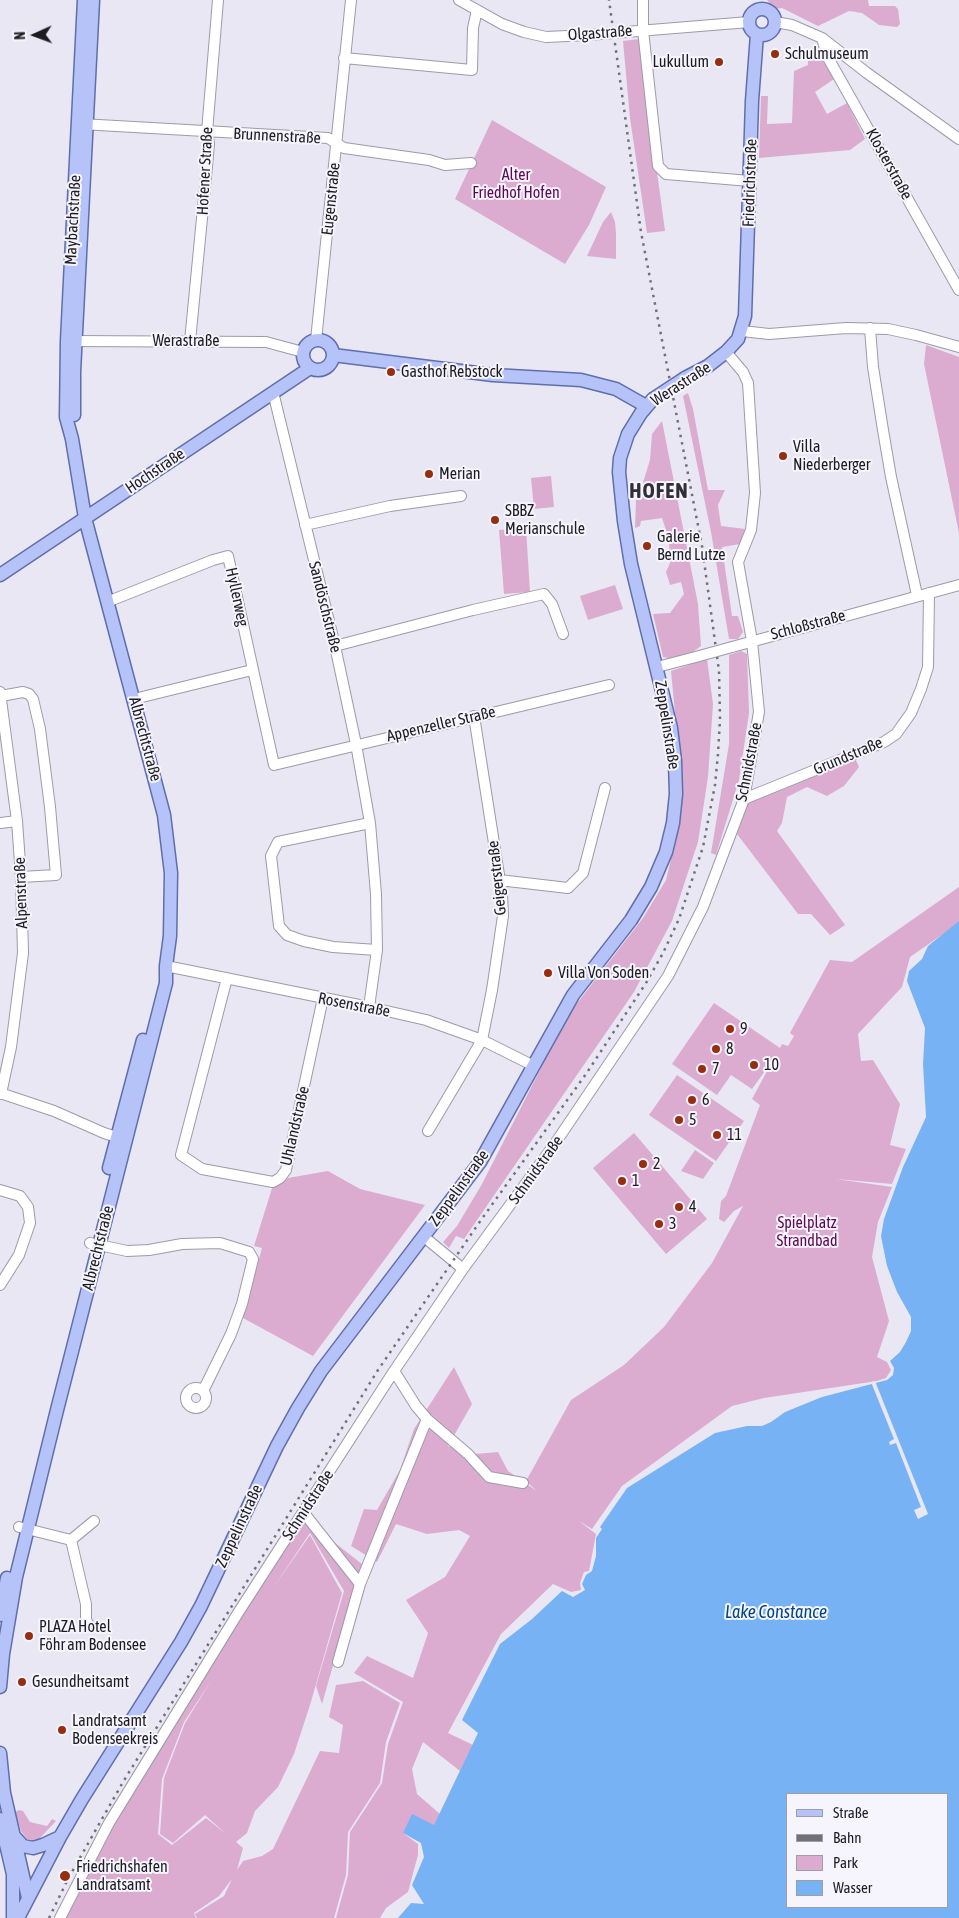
<!DOCTYPE html>
<html>
<head>
<meta charset="utf-8">
<style>
	body { margin:0 }
	#map { position:relative; width:959px; height:1918px; overflow:hidden; background:#e9e7f4; font-family:"Asap Condensed",sans-serif }
	canvas { display:block }
	.legend { position:absolute; left:786px; top:1793px; width:162px; height:115px; box-sizing:border-box; background:#f6f5fd; border:1px solid #9f9ea5; margin:0; padding:6px 9px; list-style:none; font-size:15px; color:#1d1c21 }
	.legend li { display:flex; align-items:center; gap:10px; height:25px }
	.legend b { width:25px; border:1px solid #9f9ea5 }
	.north { position:absolute; left:10px; top:10px; width:50px; height:50px; -webkit-text-stroke:4px #f6f5fd; paint-order:stroke; rotate:268deg; font-size:14px; font-weight:700; line-height:20px; text-align:center; color:#1d1c21 }
	.north::after { content:''; display:block; margin:auto; width:18px; height:22px; background:#1d1c21; clip-path:polygon(50% 0,100% 100%,50% 72%,0 100%) }
</style>
</head>
<body>
<div id="map">
<canvas width="959" height="1918"></canvas>
<ul class="legend">
<li><b style="height:6px;background:#b5c3f9"></b>Straße</li>
<li><b style="height:6px;background:#717078"></b>Bahn</li>
<li><b style="height:14px;background:#dbacd0"></b>Park</li>
<li><b style="height:14px;background:#77b3f4"></b>Wasser</li>
</ul>
<div class="north">N</div>
</div>
<script>
const ctx = document.querySelector('canvas').getContext('2d');
ctx.lineJoin = 'round';
function fill(path, color) { ctx.fillStyle = color; ctx.fill(path, 'evenodd'); }
const poly = rows => new Path2D(rows.map(r => 'M' + r).join(''));
function strokePath(path, color, width, dash) { ctx.strokeStyle = color; ctx.lineWidth = width; ctx.lineCap = dash ? 'butt' : 'round'; ctx.setLineDash(dash || []); ctx.stroke(path); }
function write(font, color, halo, rows, align = 'center') {
  ctx.font = font + ' "Asap Condensed",sans-serif'; ctx.lineWidth = 4; ctx.setLineDash([]); ctx.textBaseline = 'middle'; ctx.strokeStyle = halo; ctx.fillStyle = color; for (const [text, x, y, turn = 0] of rows) {
    ctx.save(); ctx.translate(x, y); ctx.rotate((+turn || 0) * Math.PI / 180); ctx.textAlign = isNaN(turn) ? turn : align; if (halo) ctx.strokeText(text, 0, 0); ctx.fillText(text, 0, 0); ctx.restore();
  }
}
fill(poly([
	[767,0,868,0,869,6,895,6,898,9,900,24,897,27,879,25,862,13,849,11,818,26,782,8,775,9],
	[639,39,665,231,647,233,630,118,623,41],
	[808,48,818,53,834,79,815,92,827,114,847,103,865,139,850,150,759,158,761,96,768,96,767,124,792,123,794,71,808,65],
	[492,120,606,187,589,225,565,264,455,199],
	[611,212,615,222,616,233,616,259,587,256,603,222],
	[926,345,959,357,959,533,924,364],
	[688,393,693,409,708,490,725,490,718,505,721,526,745,529,740,544,722,547,732,616,738,616,743,632,738,639,729,639,711,532,683,396],
	[662,421,698,604,701,646,687,656,674,659,663,657,653,614,670,613,684,594,681,582,670,585,666,572,670,563,669,539,662,518,641,521,640,526,635,528,636,500,641,489,650,460,652,434],
	[551,476,554,507,534,509,531,478],
	[526,528,530,592,504,594,499,530],
	[615,585,623,609,588,620,580,596],
	[741,651,747,654,749,713,739,780,716,855,711,853,729,744,729,655],
	[707,659,713,704,708,777,698,842,672,921,634,992,464,1239,456,1236,449,1248,443,1242,457,1226,482,1184,568,1015,643,918,666,880,678,830,681,776,671,671],
	[855,758,859,767,844,786,827,796,807,787,787,797,782,823,777,831,845,925,830,935,811,914,798,914,737,834,749,801],
	[959,887,959,923,910,957,902,987,858,1034,861,1061,873,1060,900,1104,890,1145,906,1149,892,1184,836,1179,892,1187,878,1222,872,1257,889,1321,877,1357,887,1362,891,1370,886,1378,877,1381,764,1398,732,1406,622,1486,592,1529,579,1521,596,1534,589,1571,584,1572,580,1583,581,1590,571,1592,553,1584,501,1634,448,1733,473,1745,460,1771,423,1742,412,1769,417,1794,440,1814,434,1826,403,1833,418,1844,418,1855,408,1892,386,1908,380,1918,336,1918,348,1875,350,1832,382,1783,388,1744,403,1702,354,1673,367,1656,413,1678,428,1633,406,1600,445,1577,470,1536,459,1530,427,1534,396,1524,377,1562,351,1546,364,1509,377,1510,400,1470,414,1429,454,1367,472,1404,448,1446,475,1454,498,1452,508,1471,537,1491,526,1481,571,1400,624,1365,664,1327,712,1263,743,1206,734,1211,724,1222,719,1219,721,1201,726,1196,760,1105,752,1099,773,1060,752,1089,731,1075,717,1095,672,1064,714,1003,780,1048,782,1044,788,1046,794,1036,790,1033,830,960,852,962],
	[677,1075,744,1121,716,1161,649,1115],
	[634,1133,707,1219,666,1254,593,1168],
	[695,1150,714,1163,703,1179,681,1171],
	[328,1171,360,1189,425,1205,313,1356,243,1318,262,1248,254,1246,273,1185,279,1184,288,1178],
	[303,1518,362,1564,322,1704,316,1686,344,1591,310,1533,273,1588,310,1535,342,1593,310,1705,294,1754,278,1787,255,1811,247,1833,236,1842,243,1848,237,1870,243,1861,262,1856,273,1849,320,1751,339,1753,343,1725,329,1717,336,1685,363,1681,400,1703,386,1742,380,1783,348,1832,346,1875,334,1918,197,1918,195,1914,224,1896,232,1879,219,1896,194,1913,196,1918,64,1918,147,1756],
	[211,1681,185,1723,164,1778,160,1834,173,1843,205,1815,226,1834,206,1818,172,1845,158,1834,162,1779,184,1722],
	[19,1810,23,1811,30,1822,47,1826,52,1819,56,1821,39,1839,32,1840,27,1839,21,1831,15,1812]
]), '#dbacd0');
fill(poly([
	[959,921,959,1918,398,1918,411,1903,424,1904,412,1885,424,1857,421,1843,403,1833,412,1814,434,1825,478,1733,462,1720,500,1644,532,1619,562,1591,573,1597,585,1590,582,1584,586,1575,592,1571,596,1556,596,1538,602,1529,600,1527,627,1488,715,1433,747,1426,762,1426,771,1422,785,1412,822,1397,887,1380,893,1375,894,1368,890,1361,900,1352,906,1342,911,1331,911,1317,897,1292,887,1266,881,1236,884,1219,903,1167,926,1117,923,1064,925,1028,907,981,909,971,922,959,928,946],
	[788,1794,948,1794,948,1907,788,1907]
]), '#77b3f4');
fill(poly([
	[875,1381,928,1514,918,1519,914,1510,921,1507,896,1443,890,1445,889,1442,894,1439,871,1382]
]), '#e9e7f4');
const minor = poly([
	[459,0,502,24,524,32,546,37,589,35,749,22],
	[643,0,643,30,658,166,666,174,750,181],
	[775,22,792,25,822,38,867,73,959,139],
	[822,38,827,56,959,290],
	[344,58,472,70,473,28,477,10],
	[81,124,328,138,344,148,429,160,445,165,471,163],
	[870,328,873,367,883,430,891,477,917,595],
	[742,331,769,334,846,328,888,329,916,335,959,347],
	[316,340,351,0],
	[68,341,266,342,303,352],
	[190,341,207,167,209,144,207,132,218,0],
	[273,392,335,646,356,744,370,823,376,894,377,950,369,1007],
	[305,525,390,506,461,496],
	[107,602,213,560,228,556,274,765,609,685],
	[335,646,473,610,544,594,552,604,563,634],
	[732,647,959,585],
	[657,667,692,658],
	[0,692,17,821,21,877,23,953,11,1047,1,1094],
	[1,696,23,692,29,694,33,699,40,729,50,807,56,875,21,877],
	[134,699,252,670],
	[744,799,884,742,896,734,911,713,921,689,928,667,929,593],
	[0,823,17,821],
	[370,823,278,842,271,856,279,926,287,935,304,941,333,947,377,950],
	[499,880,568,888,583,873,605,788],
	[166,966,369,1007,426,1020,482,1040,534,1066],
	[227,978,181,1155,202,1169,273,1182,280,1178,286,1170,323,998],
	[0,1093,54,1111,104,1133,123,1139],
	[428,1131,482,1040,492,990,503,916,502,894,474,716],
	[0,1190,20,1196,28,1207,30,1223,19,1255,0,1285],
	[423,1236,463,1269],
	[90,1243,127,1251,149,1250,182,1244,220,1243,249,1252,253,1259,242,1304,231,1334,203,1391],
	[394,1371,416,1406,427,1419,468,1454,489,1477,523,1483],
	'186 1398a10 10 0 1 1 20 0a10 10 0 1 1-20 0Z',
	[304,1513,360,1584],
	[19,1527,71,1540,86,1604,86,1620,90,1627],
	[71,1540,94,1521],
	[338,1662,360,1584,427,1419],
	[60,1918,109,1823,238,1613,394,1371,463,1269,554,1145,668,976,703,907,744,799,759,712,752,641,738,562,751,530,755,493,748,383,743,372,726,352]
]);
const major = poly([
	'749 22a13 13 0 1 1 26 0a13 13 0 1 1-26 0Z',
	'303 355a15 15 0 1 1 30 0a15 15 0 1 1-30 0Z',
	[333,355,493,375,581,380,616,389,646,406],
	[685,378,708,366,726,352,738,339,745,316,752,101,757,34],
	[74,415,74,372,93,0],
	[0,575,310,368],
	[109,1168,143,1040],
	[0,1615,7,1578],
	[0,1687,3,1654,16,1577,57,1410,166,983,166,966,170,936,171,873,164,815,85,518,72,439,66,417,67,341,84,0],
	[0,1753,4,1793,28,1898],
	[0,1819,13,1874,13,1918],
	[14,1836,23,1846,33,1848,43,1845,60,1837],
	[18,1918,60,1837,82,1799,181,1642,201,1606,277,1446,298,1408,321,1371,480,1162,573,995,631,920,651,887,666,852,673,823,676,794,675,761,671,728,631,564,624,521,619,472,620,458,628,434,641,413,653,399]
]);
strokePath(minor, '#9c9ba7', 12);
strokePath(major, '#606fab', 15);
strokePath(minor, '#fff', 10);
strokePath(major, '#b5c3f9', 12);
strokePath(poly([
	[49,1918,69,1877,123,1782,378,1370,481,1220,586,1074,646,983,663,953,679,919,703,847,715,785,718,754,720,719,719,671,702,546,641,232,609,0]
]), '#717078', 2.5, [2.5, 5]);
const minorBridge = poly([
	[692,658,732,647]
]);
const majorBridge = poly([
	[653,399,685,378]
]);
strokePath(minorBridge, '#9c9ba7', 12, []);
strokePath(majorBridge, '#606fab', 15, []);
strokePath(minorBridge, '#fff', 10);
strokePath(majorBridge, '#b5c3f9', 12);
for (const [x, y, r, color] of [
	[775,54,5,"#952d0e"],
	[719,62,5,"#952d0e"],
	[391,372,5,"#952d0e"],
	[783,456,5,"#952d0e"],
	[429,474,5,"#952d0e"],
	[495,520,5,"#952d0e"],
	[647,546,5,"#952d0e"],
	[548,973,5,"#952d0e"],
	[730,1029,5,"#952d0e"],
	[716,1049,5,"#952d0e"],
	[754,1065,5,"#952d0e"],
	[702,1069,5,"#952d0e"],
	[692,1100,5,"#952d0e"],
	[679,1120,5,"#952d0e"],
	[717,1135,5,"#952d0e"],
	[643,1164,5,"#952d0e"],
	[622,1181,5,"#952d0e"],
	[679,1207,5,"#952d0e"],
	[659,1224,5,"#952d0e"],
	[29,1636,5,"#952d0e"],
	[22,1682,5,"#952d0e"],
	[62,1730,5,"#952d0e"],
	[65,1876,6,"#952d0e"]
]) { const dot = new Path2D(); dot.arc(x, y, r, 0, 2 * Math.PI); ctx.fillStyle = color; ctx.fill(dot); strokePath(dot, '#f6f5fd', 2); }
write('16px', '#1d1c21', '#f6f5fd', [
	["Olgastraße",600,33,-4],
	["Brunnenstraße",277,136,3],
	["Klosterstraße",889,164,61],
	["Hofener Straße",205,171,-87],
	["Friedrichstraße",750,183,-88],
	["Eugenstraße",331,199,-84],
	["Maybachstraße",73,220,-87],
	["Werastraße",186,341],
	["Werastraße",681,384,-33],
	["Hochstraße",155,471,-34],
	["Hyllerweg",237,597,78],
	["Sandöschstraße",325,607,76],
	["Schloßstraße",808,625,-15],
	["Appenzeller Straße",441,724,-13],
	["Zeppelinstraße",667,725,81],
	["Albrechtstraße",145,739,75],
	["Grundstraße",848,756,-23],
	["Schmidstraße",749,762,-79],
	["Geigerstraße",497,878,-96],
	["Alpenstraße",21,893,-92],
	["Rosenstraße",354,1005,11],
	["Uhlandstraße",295,1126,-77],
	["Schmidstraße",536,1170,-54],
	["Zeppelinstraße",459,1188,-54],
	["Albrechtstraße",98,1248,-76],
	["Schmidstraße",308,1505,-57],
	["Zeppelinstraße",239,1526,-65]
]);
write('16px', '#1d1c21', '#f6f5fd', [
	["Schulmuseum",785,54],
	["Lukullum",709,62,"right"],
	["Gasthof Rebstock",401,372],
	["Villa",793,447],
	["Niederberger",793,465],
	["Merian",439,474],
	["SBBZ",505,511],
	["Merianschule",505,529],
	["Galerie",657,537],
	["Bernd Lutze",657,555],
	["Villa Von Soden",558,973],
	["9",740,1029],
	["8",726,1049],
	["10",764,1065],
	["7",712,1069],
	["6",702,1100],
	["5",689,1120],
	["11",727,1135],
	["2",653,1164],
	["1",632,1181],
	["4",689,1207],
	["3",669,1224],
	["PLAZA Hotel",39,1627],
	["Föhr am Bodensee",39,1645],
	["Gesundheitsamt",32,1682],
	["Landratsamt",72,1721],
	["Bodenseekreis",72,1739],
	["Friedrichshafen",76,1867],
	["Landratsamt",76,1885]
], 'left');
write('16px', '#5f0755', '#f6f5fd', [
	["Alter",516,175],
	["Friedhof Hofen",516,193],
	["Spielplatz",807,1223],
	["Strandbad",807,1241]
]);
write('italic 18px', '#00467f', '#f6f5fd', [
	["Lake Constance",776,1612]
]);
ctx.letterSpacing = '1px';
write('bold 21px', '#312f39', '#f6f5fd', [
	["HOFEN",659,491]
]);
ctx.letterSpacing = '0px';
</script>
</body>
</html>
